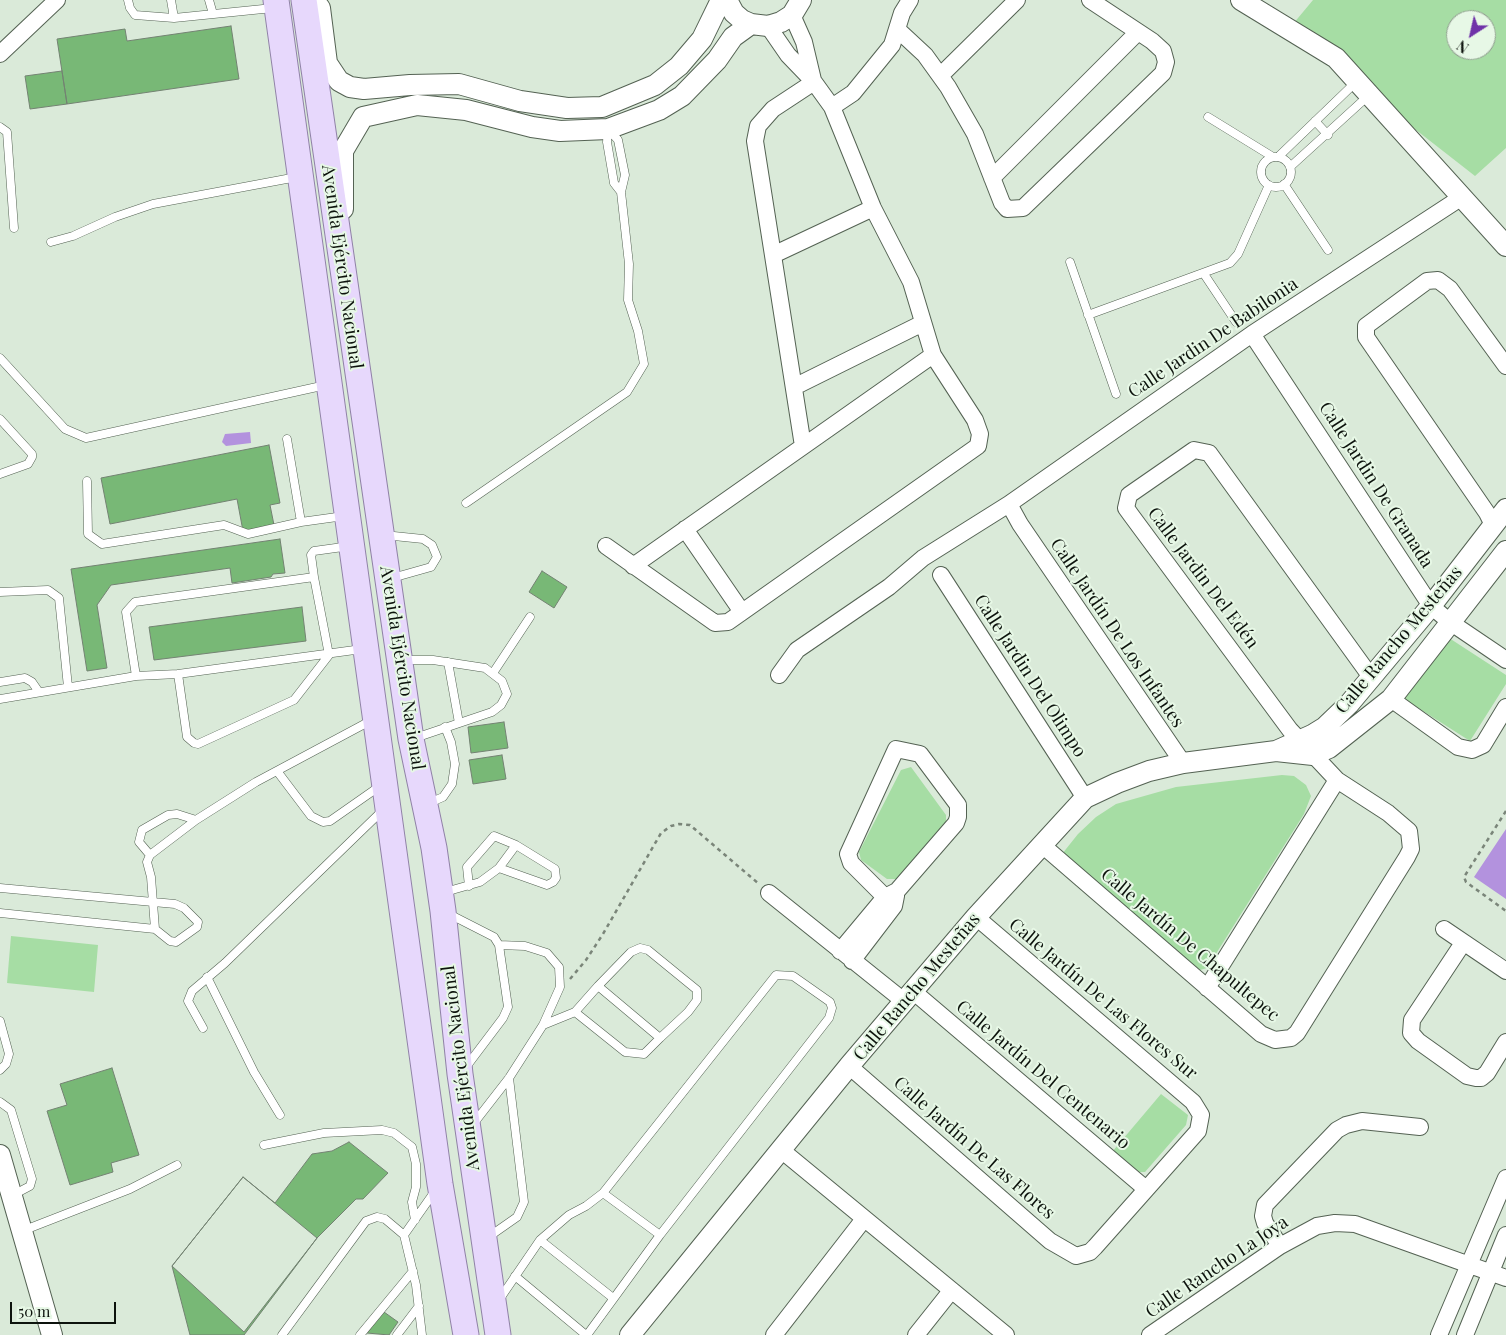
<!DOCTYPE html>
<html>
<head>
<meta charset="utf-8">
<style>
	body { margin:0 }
	#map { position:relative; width:1506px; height:1335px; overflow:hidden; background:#daead9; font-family:"Playfair Display",serif }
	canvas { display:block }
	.north { position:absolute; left:1446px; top:10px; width:50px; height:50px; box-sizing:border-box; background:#e7f8e6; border:1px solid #909c8f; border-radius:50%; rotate:215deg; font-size:14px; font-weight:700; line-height:20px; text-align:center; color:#0d130d }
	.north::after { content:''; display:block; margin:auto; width:18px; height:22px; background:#6f32a8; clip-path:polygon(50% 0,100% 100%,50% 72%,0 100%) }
	.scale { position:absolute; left:10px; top:1302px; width:106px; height:22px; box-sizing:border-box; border:2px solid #0d130d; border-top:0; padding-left:6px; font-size:15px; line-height:18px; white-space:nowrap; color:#0d130d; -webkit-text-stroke:4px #e7f8e6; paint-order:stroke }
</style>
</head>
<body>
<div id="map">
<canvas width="1506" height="1335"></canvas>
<div class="north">N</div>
<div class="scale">50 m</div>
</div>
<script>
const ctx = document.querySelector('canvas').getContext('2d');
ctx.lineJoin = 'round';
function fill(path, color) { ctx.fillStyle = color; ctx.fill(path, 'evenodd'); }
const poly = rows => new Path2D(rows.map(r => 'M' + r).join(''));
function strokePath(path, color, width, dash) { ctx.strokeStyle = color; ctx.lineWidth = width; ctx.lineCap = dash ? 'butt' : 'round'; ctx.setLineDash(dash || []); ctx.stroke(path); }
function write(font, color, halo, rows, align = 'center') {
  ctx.font = font + ' "Playfair Display",serif'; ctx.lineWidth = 4; ctx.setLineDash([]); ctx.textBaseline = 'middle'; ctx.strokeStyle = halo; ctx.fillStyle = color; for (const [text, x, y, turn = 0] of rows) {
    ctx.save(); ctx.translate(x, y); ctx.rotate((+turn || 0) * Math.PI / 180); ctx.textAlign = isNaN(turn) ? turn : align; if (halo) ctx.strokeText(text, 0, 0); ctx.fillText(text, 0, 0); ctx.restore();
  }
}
fill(poly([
	[1313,0,1506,0,1506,148,1475,176,1288,30],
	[1456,20,1486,20,1486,50,1456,50],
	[1446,636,1506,675,1506,684,1470,741,1401,697],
	[911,767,946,815,946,822,898,879,887,879,861,860,859,852,901,770],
	[1282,775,1294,776,1306,785,1311,796,1304,814,1207,968,1200,970,1193,968,1062,854,1078,834,1096,817,1116,804,1176,787],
	[11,936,98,945,94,992,7,983],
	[1161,1094,1188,1115,1186,1125,1145,1172,1139,1172,1112,1152]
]), '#a6dda4');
fill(poly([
	[250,432,251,443,226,446,222,442,225,434],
	[1506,829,1506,899,1474,877]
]), '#b392de');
const building = poly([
	[231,26,239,79,67,104,57,39,125,29,127,41,231,26],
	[62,71,67,104,30,109,25,76,62,71],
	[269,445,280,503,270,505,274,525,243,531,237,499,110,524,101,478,269,445],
	[280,539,285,573,273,574,271,577,232,583,230,568,111,585,97,605,107,668,87,671,71,569,280,539],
	[542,571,567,587,554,608,529,592,542,571],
	[302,607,306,641,154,660,149,627,302,607],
	[504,722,508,748,471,753,468,727,504,722],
	[502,755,506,779,473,784,469,760,502,755],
	[112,1068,139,1155,111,1163,113,1172,70,1185,47,1111,67,1105,60,1084,112,1068],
	[349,1142,388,1173,363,1199,356,1199,317,1238,244,1335,190,1335,172,1266,243,1177,275,1203,312,1154,332,1151,349,1142],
	[243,1177,317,1238,244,1332,172,1266,243,1177],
	[384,1312,398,1322,389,1335,367,1333,384,1312]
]);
fill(building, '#78b876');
strokePath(building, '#738272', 1);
const service = poly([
	[128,0,130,8,135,15,174,18],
	[171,0,174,18,273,8],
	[209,0,213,14],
	[1208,117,1273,157],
	[1315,121,1328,135],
	[0,127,7,132,14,228],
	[608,129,607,142,614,183,621,192],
	[1278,157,1356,82],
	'1261 172a15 15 0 1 1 30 0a15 15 0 1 1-30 0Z',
	[1290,167,1368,96],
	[1284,184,1328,250],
	[51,242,73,236,115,217,153,204,297,177],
	[1070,262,1116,394],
	[1204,274,1236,322],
	[1088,315,1230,263,1238,254,1269,185],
	[0,358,65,429,86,438,326,385],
	[0,419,32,454,32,457,28,464,0,474],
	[287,439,301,522],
	[87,481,88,534,102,544,224,525,248,534,301,522,344,516],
	[466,503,627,392,644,364,638,331,628,300,629,264,621,192,625,175,618,140,610,131],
	[384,535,423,539,432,545,437,557,431,567,392,578],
	[314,577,311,555,314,551,350,546],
	[0,592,48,590,59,598,68,687],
	[403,660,433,660,485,668,502,681,507,694,501,705,492,712,415,738],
	[448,662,459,723],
	[493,673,530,617],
	[136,676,126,612,135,602,314,577,329,655,294,700,198,744,194,743,187,737,178,674],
	[0,682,25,678,32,682,39,692],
	[0,699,136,676,178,674,362,649],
	[277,771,311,816,323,822,330,821,380,786],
	[427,804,443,797,452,784,455,764,451,742,445,727],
	[150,855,139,842,142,830,168,815,177,814,196,820],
	[469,886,467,867,494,836,516,845,499,868],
	[0,888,175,904,184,908,198,922,197,927,176,942,170,941,155,929],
	[445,892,480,882,499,868,547,885,553,882,556,878,555,869,516,845],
	[0,913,155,929,151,877,147,862,150,855,196,820,256,782,372,720],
	[447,913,494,937,499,945,508,1007,503,1018,466,1067],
	[207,977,254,1072,280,1115],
	[598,986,631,952,640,948,648,950,697,990,697,1000,688,1012,660,1038],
	[0,1021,9,1054,6,1064,0,1070],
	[543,1025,575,1012,598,986,660,1038,644,1054,625,1052,575,1012],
	[203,1028,188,1001,192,991,225,963,383,810],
	[0,1102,11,1110,32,1179,30,1186,13,1195],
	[474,1123,509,1078,543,1025,560,987,559,967,547,953,525,946,499,945],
	[264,1145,324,1133,382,1130,394,1133,412,1147,416,1164,416,1187,412,1202,415,1220],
	[603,1193,660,1235],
	[22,1231,130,1189,177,1165],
	[404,1235,435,1191],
	[487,1238,517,1217,524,1202,509,1078],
	[540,1240,613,1298],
	[515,1276,586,1335],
	[499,1300,540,1240,569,1215,586,1206,603,1193,776,975,793,976,830,1002,832,1008,829,1018,660,1235,587,1335],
	[282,1335,366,1221,377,1217,385,1219,404,1235,416,1285,422,1335],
	[360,1335,413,1271],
	[397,1335,419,1306]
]);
const minor = poly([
	[792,15,804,42,813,80],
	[897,29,925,55,948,87,975,134,1002,203,1007,209,1023,208,1163,73,1166,62,1163,51,1152,41,1090,0],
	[0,54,57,0],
	[940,76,1017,0],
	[832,107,853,93,892,45,902,13,910,0],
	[992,178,1138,32],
	[773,255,873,208],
	[1252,334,1431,606,1450,622,1506,660],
	[794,387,923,323],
	[803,446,755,141,758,126,773,109,814,82],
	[1493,525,1487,513,1366,337,1366,326,1427,281,1438,280,1450,289,1506,366],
	[685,529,742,612],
	[606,546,715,623,728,622,978,446,980,434,975,420,933,355,911,282,873,208,832,107,814,82,788,55,768,26],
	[633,566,933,355],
	[941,575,1085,798],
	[779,675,797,650,889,587,923,558,1009,504],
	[1391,699,1458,747,1472,750,1483,745,1506,707],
	[1183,763,1020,524,1009,504,1252,334,1462,197],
	[1041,844,1261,1034,1275,1040,1291,1038,1297,1033,1407,857,1411,849,1409,831,1388,813,1337,780,1290,730,1131,515,1126,508,1129,495,1194,450,1209,453,1371,677],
	[769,893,905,1002],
	[1444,929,1506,971],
	[1463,943,1412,1020,1411,1033,1418,1041,1467,1076,1476,1078,1481,1078,1487,1073,1506,1042],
	[840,951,885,897,897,891,956,823,958,817,958,805,920,754,896,749,848,854,851,863,894,906],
	[852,961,894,906,896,896],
	[1207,988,1337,780],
	[914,992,1146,1189],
	[849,1066,1050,1241,1076,1256,1090,1252,1095,1247,1198,1131,1201,1115,1193,1102,976,917],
	[780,1149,1006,1335],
	[1280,1246,1265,1223,1263,1216,1265,1205,1337,1130,1346,1125,1362,1121,1420,1127],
	[774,1335,864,1219],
	[916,1335,951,1291],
	[1150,1335,1280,1246,1317,1226,1335,1223,1355,1224,1506,1278],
	[1439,1335,1506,1178],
	[1465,1335,1506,1235]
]);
const tertiary = poly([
	[314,0,320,8,327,63,339,81,350,87,364,89,410,85,459,84,520,101,567,108,602,107,655,85,679,66,702,39,721,0],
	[727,0,734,13,742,20,751,24,768,26,781,22,792,15,801,0],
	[1241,0,1336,58,1506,246],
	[343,209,343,151,363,117,417,105,466,110,532,127,560,131,608,129,659,110,682,96,717,60,733,37,751,24],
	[1276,751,1312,735,1325,727,1349,704,1431,606,1506,509],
	[0,1155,52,1335],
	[630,1335,849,1066,976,917,1085,798,1117,783,1149,771,1183,763,1276,751,1313,755,1329,748,1391,699,1506,551]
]);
const primary = poly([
	[276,0,440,1184,466,1335],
	[304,0,411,739,434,848,443,911,460,1074,498,1335]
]);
strokePath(service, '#546253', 9);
strokePath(minor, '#546253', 18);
strokePath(tertiary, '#546253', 22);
strokePath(primary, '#9082a7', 27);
strokePath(poly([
	[1506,811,1464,877,1466,882,1506,911],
	[570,979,586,960,603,934,661,833,671,826,679,824,690,825,759,884]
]), '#7a8579', 2.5, [4, 4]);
strokePath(service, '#fff', 8);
strokePath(minor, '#fff', 16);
strokePath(tertiary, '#fff', 20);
strokePath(primary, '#e7d8fc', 25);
write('18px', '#0d130d', '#e7f8e6', [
	["Avenida Ejército Nacional",342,267,82],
	["Calle Jardin De Babilonia",1213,338,-34],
	["Calle Jardin De Granada",1376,485,57],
	["Calle Jardin Del Edén",1203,578,53],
	["Calle Jardín De Los Infantes",1117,633,56],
	["Calle Rancho Mesteñas",1399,640,-50],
	["Avenida Ejército Nacional",402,668,81],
	["Calle Jardin Del Olimpo",1030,676,57],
	["Calle Jardín De Chapultepec",1190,945,40],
	["Calle Rancho Mesteñas",917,987,-50],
	["Calle Jardín De Las Flores Sur",1103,999,40],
	["Avenida Ejército Nacional",461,1068,-97],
	["Calle Jardín Del Centenario",1043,1075,40],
	["Calle Jardín De Las Flores",974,1148,41],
	["Calle Rancho La Joya",1217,1267,-34]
]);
</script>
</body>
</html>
